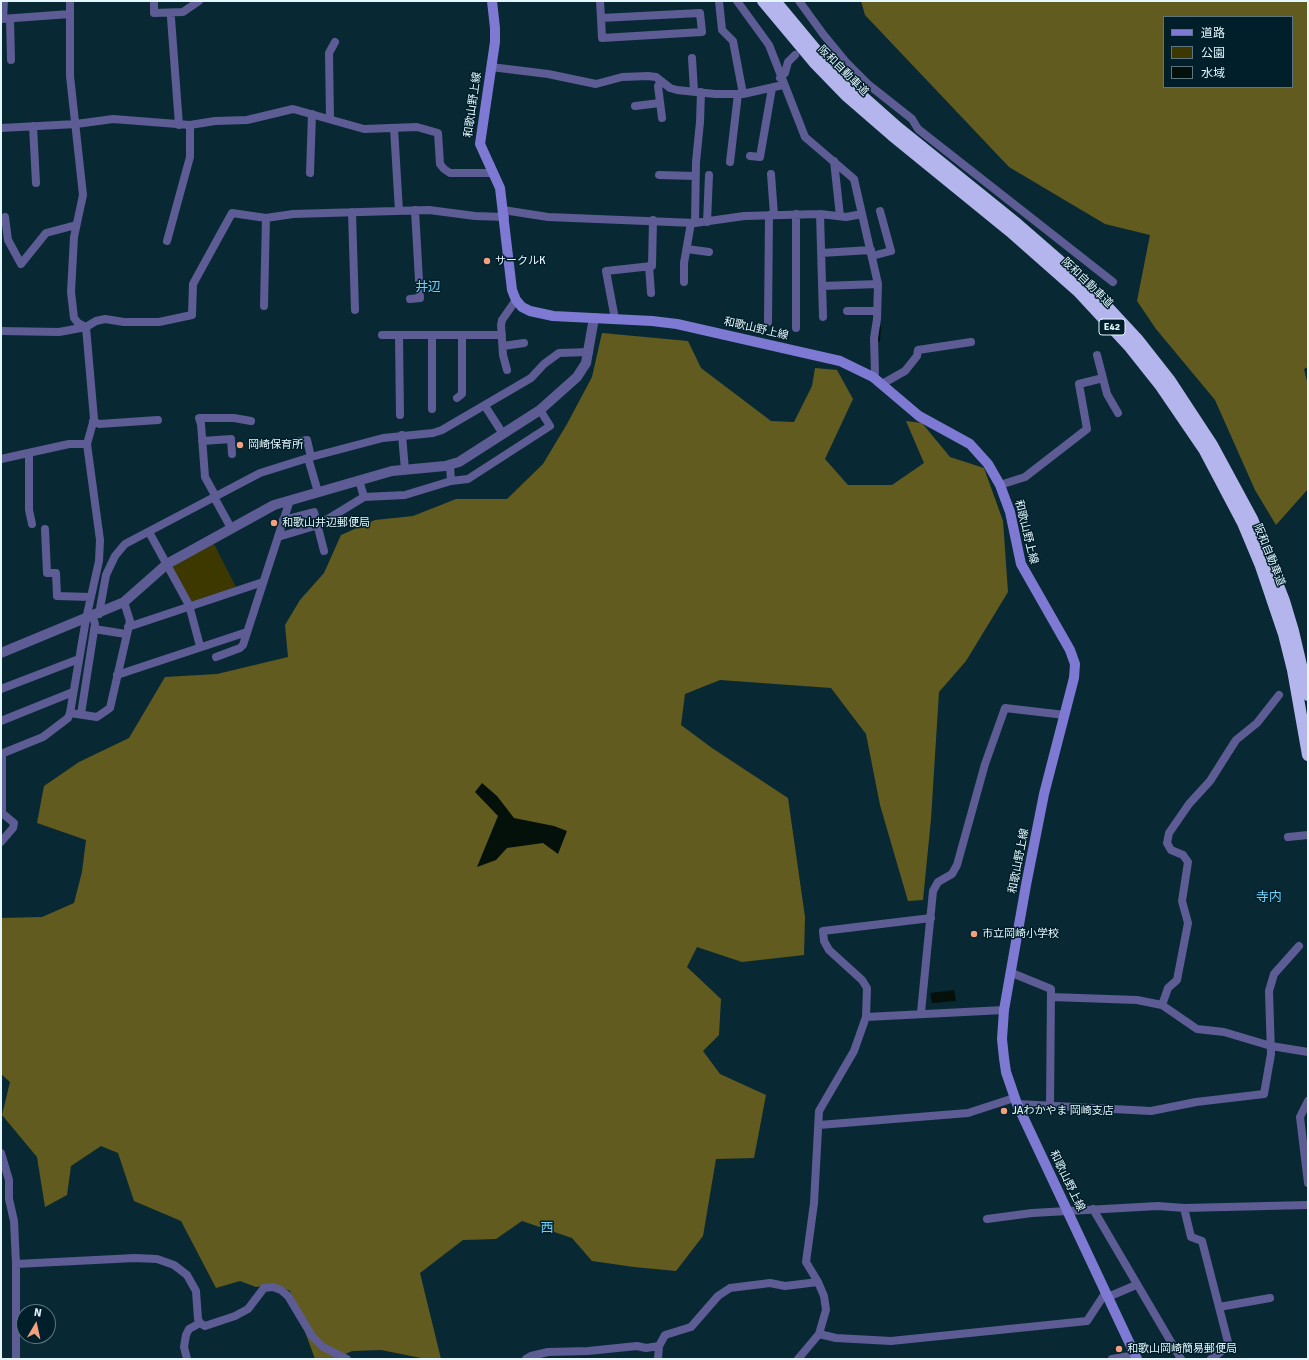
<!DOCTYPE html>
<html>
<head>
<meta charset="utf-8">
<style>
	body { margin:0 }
	#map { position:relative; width:1309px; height:1360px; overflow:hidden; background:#082934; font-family:Signika,"Noto Sans JP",sans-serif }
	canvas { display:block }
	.frame { position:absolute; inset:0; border:2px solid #e5f7fe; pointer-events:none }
	.legend { position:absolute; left:1163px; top:16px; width:130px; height:72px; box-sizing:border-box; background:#001f2a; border:1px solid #5c757f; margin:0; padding:5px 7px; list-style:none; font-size:12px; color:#e5f7fe }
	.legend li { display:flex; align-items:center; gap:8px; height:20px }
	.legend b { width:20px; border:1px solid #5c757f }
	.north { position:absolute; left:16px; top:1304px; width:40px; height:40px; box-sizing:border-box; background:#001f2a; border:1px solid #5c757f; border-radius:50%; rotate:9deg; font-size:11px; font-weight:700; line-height:16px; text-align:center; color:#e5f7fe }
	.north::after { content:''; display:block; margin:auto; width:14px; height:18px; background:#f2a07e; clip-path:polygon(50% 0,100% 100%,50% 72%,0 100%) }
</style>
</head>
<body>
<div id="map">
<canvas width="1309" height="1360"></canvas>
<div class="frame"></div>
<ul class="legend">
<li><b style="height:5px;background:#7e7ad3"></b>道路</li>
<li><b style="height:11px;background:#3d3800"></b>公園</li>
<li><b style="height:11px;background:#03110a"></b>水域</li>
</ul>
<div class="north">N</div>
</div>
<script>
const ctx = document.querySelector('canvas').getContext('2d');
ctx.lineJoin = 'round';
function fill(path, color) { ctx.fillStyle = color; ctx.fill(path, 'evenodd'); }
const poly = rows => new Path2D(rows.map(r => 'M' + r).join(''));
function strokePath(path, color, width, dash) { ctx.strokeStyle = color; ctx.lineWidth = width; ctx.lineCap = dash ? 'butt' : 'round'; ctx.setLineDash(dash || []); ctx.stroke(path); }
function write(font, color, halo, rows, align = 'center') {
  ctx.font = font + ' Signika,"Noto Sans JP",sans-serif'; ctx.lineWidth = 3; ctx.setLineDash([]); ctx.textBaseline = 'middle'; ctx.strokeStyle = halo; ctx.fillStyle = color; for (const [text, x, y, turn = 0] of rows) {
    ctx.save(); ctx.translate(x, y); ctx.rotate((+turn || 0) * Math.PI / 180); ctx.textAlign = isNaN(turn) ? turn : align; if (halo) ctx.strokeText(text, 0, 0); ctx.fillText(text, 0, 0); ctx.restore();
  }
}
fill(poly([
	[213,542,236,587,191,602,171,567]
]), '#3d3800');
fill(poly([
	[861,1,1308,1,1308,367,1304,369,1308,385,1308,489,1276,525,1255,490,1215,400,1156,329,1137,301,1150,235,1105,224,1009,167,865,15],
	[1164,17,1292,17,1292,87,1164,87],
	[602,333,688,341,701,368,771,421,794,422,812,386,815,368,837,370,853,399,825,459,848,485,892,485,924,463,906,421,922,423,950,457,984,468,1003,521,1008,592,966,661,939,692,931,819,923,900,908,901,880,805,866,734,831,688,720,680,685,694,681,725,712,748,788,798,805,917,804,955,742,962,697,947,687,967,721,999,719,1035,703,1051,720,1074,766,1095,754,1158,716,1159,703,1236,676,1271,634,1267,592,1261,572,1238,522,1221,496,1239,463,1240,420,1273,441,1359,426,1359,381,1350,352,1351,334,1359,315,1359,290,1291,275,1284,256,1287,240,1281,216,1288,181,1221,134,1201,118,1153,101,1146,71,1166,67,1195,45,1207,37,1157,2,1115,10,1082,1,1074,1,918,42,917,74,903,82,872,86,840,37,823,44,786,79,762,129,738,165,677,217,674,288,657,285,625,300,600,324,573,341,535,375,520,413,516,456,499,507,499,543,464,567,424,592,377]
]), '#625b1f');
fill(poly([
	[482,783,497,796,514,818,554,826,567,831,558,854,543,843,507,848,496,860,477,867,498,816,475,792],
	[954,990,956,1001,932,1003,930,993]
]), '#03110a');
strokePath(poly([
	[879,341,880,327]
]), '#03110a', 2);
strokePath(poly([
	[70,1,70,76,83,195,74,237,71,292,74,318,78,323,86,327],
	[154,1,154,13,183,12,199,1],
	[600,1,601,18,700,13,702,32,602,38,601,18],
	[719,1,722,30,733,41,743,94],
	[737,1,769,45,805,137,854,179,878,284,877,319,874,338,875,373,873,377],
	[799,1,823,34,846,62,869,85,912,119,918,129,1113,282],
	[171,18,179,125],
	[1,19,70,14],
	[3,19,4,1],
	[10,19,11,60],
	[692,58,694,91],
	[491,67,548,74,596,84,622,77,648,76,656,77,670,88,677,90,715,94,743,94,783,85],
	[780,78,785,73,788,62,795,55],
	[661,81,658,86,662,118],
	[635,106,660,103],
	[330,119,329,53,335,42],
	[33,126,36,183],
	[1,128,76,124,113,119,190,125,215,121,247,120,293,109,364,129,417,127,438,133,440,164,444,169,450,173,493,173],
	[394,128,399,211],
	[750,156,760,157,772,88],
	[834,161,840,216],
	[730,162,738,94],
	[310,173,312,114],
	[771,174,774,215],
	[659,175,695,176],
	[503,210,548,217,695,223,744,216,820,214,846,217,862,214],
	[352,212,355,310],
	[796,214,796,328],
	[820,214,823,317],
	[5,217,8,240,21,264,46,233,76,225],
	[707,222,709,175],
	[695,223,696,162,700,122,701,92],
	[167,241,190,157,190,125],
	[687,249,709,252],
	[821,253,871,250],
	[872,256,891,251,880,211],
	[649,266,651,293],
	[684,282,684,263,691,223],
	[822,286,878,284],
	[410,299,420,298,415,210],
	[264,306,266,218],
	[847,311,877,311],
	[615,319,606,271,652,266,653,220],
	[768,322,769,215],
	[1,331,59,332,86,327,96,321,105,319,124,322,159,322,192,315,193,284,232,213,266,218,293,214,429,210,475,216,505,217],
	[382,335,502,335],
	[399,335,400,415],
	[432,335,432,409],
	[503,346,524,343],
	[1097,355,1107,394,1118,413],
	[507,370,503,355,501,325,502,320,516,300],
	[882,384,905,371,917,356,918,350,971,342],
	[457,398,462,394,462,335],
	[485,406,503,434],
	[93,421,99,424,158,420],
	[402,435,405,470],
	[202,441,231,439,232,454],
	[280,445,307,440,311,457],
	[29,453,29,510,32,524],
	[308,458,318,492],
	[1,459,69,444,87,444],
	[450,465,451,481],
	[359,480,364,497],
	[1000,485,1025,477,1087,429,1079,384,1103,378],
	[214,497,231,528],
	[216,497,205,477,201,424,199,418,234,418,251,421],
	[283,520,314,512,324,551],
	[45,529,47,573,56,573,57,596,91,597],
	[149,532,189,605,200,646],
	[278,537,318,525,364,497,405,495,451,481,468,479,550,426,540,410],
	[99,614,106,575,115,556,125,544,260,473,311,457,383,438,433,433,442,430,531,378,544,364,559,353,589,352],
	[128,627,263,582],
	[94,629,126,634],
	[216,657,240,648,243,645,290,500],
	[117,675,247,632],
	[1,689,79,659],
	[70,713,97,717,110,708,130,621,124,602],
	[81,714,95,624,93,617],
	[1,721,73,692],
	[1,754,43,737,68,718,70,713,86,619,99,561,100,540,87,444,94,419,86,327],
	[1288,837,1308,835],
	[1,842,13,828,14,823,2,813,2,754],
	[1012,973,1051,989,1050,1107],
	[1051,997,1137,1000,1162,1005,1197,1029,1224,1032,1271,1046,1308,1052],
	[1162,1005,1168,988,1177,980,1188,923,1182,901,1188,862,1183,855,1171,850,1167,843,1169,833,1189,804,1210,781,1236,740,1257,723,1279,695],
	[921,1012,933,891,938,882,952,874,957,865,985,764,1005,708,1065,715],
	[866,1017,1004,1010],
	[1308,1101,1300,1117,1308,1183],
	[1017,1104,1151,1111,1196,1102,1264,1094,1271,1054,1269,991,1274,974,1299,946],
	[819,1125,968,1113,1014,1098],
	[1,1153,9,1180,9,1199,14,1221,16,1264,16,1359],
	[1184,1208,1191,1237,1202,1241,1229,1346,1211,1359],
	[1093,1209,1181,1359],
	[987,1219,1032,1213,1158,1206,1184,1208,1308,1205],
	[16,1264,135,1258,157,1259,174,1265,187,1275,196,1291,198,1319,200,1323,205,1326,235,1316,248,1309,264,1288,273,1287,281,1290,288,1296,312,1336,323,1347,347,1359],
	[1108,1297,1136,1285],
	[1219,1307,1270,1298],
	[819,1334,836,1338,891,1341,1087,1321,1106,1292],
	[187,1359,184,1347,186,1335,189,1329,200,1323],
	[526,1359,531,1356,548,1352,588,1351,637,1346,646,1348,659,1346],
	[658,1359,659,1346,665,1335,691,1327,718,1296,730,1288,770,1283,785,1286,818,1282],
	[798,1359,819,1334,826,1310,824,1296,818,1282,806,1262,814,1203,819,1111,854,1051,866,1017,867,988,862,980,829,950,824,941,823,931,931,918],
	[1112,1359,1135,1355]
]), '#5d5c94', 8);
strokePath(poly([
	[1,653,124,602,167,564,274,505,392,471,445,466,459,462,540,410,577,377,586,363,594,318]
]), '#5d5c94', 10);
strokePath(poly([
	[492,1,495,28,495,42,480,144,500,188,512,290,516,300,522,307,530,311,553,316,652,321,677,324,840,361,873,377,919,416,970,444,988,464,1000,485,1010,512,1021,564,1070,650,1075,664,1074,678,1044,794,1026,885,1004,1010,1002,1039,1004,1058,1006,1072,1017,1104,1137,1359]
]), '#7e7ad3', 10);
strokePath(poly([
	[763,1,814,62,847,96,892,135,1010,231,1078,291,1130,347,1161,386,1204,449,1243,523,1261,566,1284,634,1293,670,1308,755],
	[775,1,820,55,854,89,898,128,1017,224,1086,284,1137,339,1170,381,1212,445,1252,519,1284,601,1293,631,1308,695]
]), '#b4b5ec', 12);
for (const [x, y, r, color] of [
	[487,261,4,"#f2a07e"],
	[240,445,4,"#f2a07e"],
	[274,523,4,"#f2a07e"],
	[974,934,4,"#f2a07e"],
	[1004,1111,4,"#f2a07e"],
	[1119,1349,4,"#f2a07e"]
]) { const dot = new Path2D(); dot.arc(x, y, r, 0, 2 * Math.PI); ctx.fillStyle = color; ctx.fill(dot); strokePath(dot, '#001f2a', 1.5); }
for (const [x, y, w] of [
	[1112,327,26]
]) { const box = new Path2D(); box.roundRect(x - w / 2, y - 8, w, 16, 3); ctx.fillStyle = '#001f2a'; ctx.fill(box); strokePath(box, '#e5f7fe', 1); }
write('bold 10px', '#e5f7fe', null, [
	["E42",1112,327]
]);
write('11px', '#e5f7fe', '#001f2a', [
	["阪和自動車道",843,71,45],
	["和歌山野上線",473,105,-82],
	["阪和自動車道",1087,283,44],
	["和歌山野上線",756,329,13],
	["和歌山野上線",1026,532,76],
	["阪和自動車道",1269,555,68],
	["和歌山野上線",1019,861,-79],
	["和歌山野上線",1067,1181,64]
]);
write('11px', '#e5f7fe', '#001f2a', [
	["サークルK",495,261],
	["岡崎保育所",248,445],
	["和歌山井辺郵便局",282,523],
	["市立岡崎小学校",982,934],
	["JAわかやま 岡崎支店",1012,1111],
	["和歌山岡崎簡易郵便局",1127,1349]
], 'left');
write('13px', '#6dd1f5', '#001f2a', [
	["井辺",428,288],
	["寺内",1269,898],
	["西",547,1229]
]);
</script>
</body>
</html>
